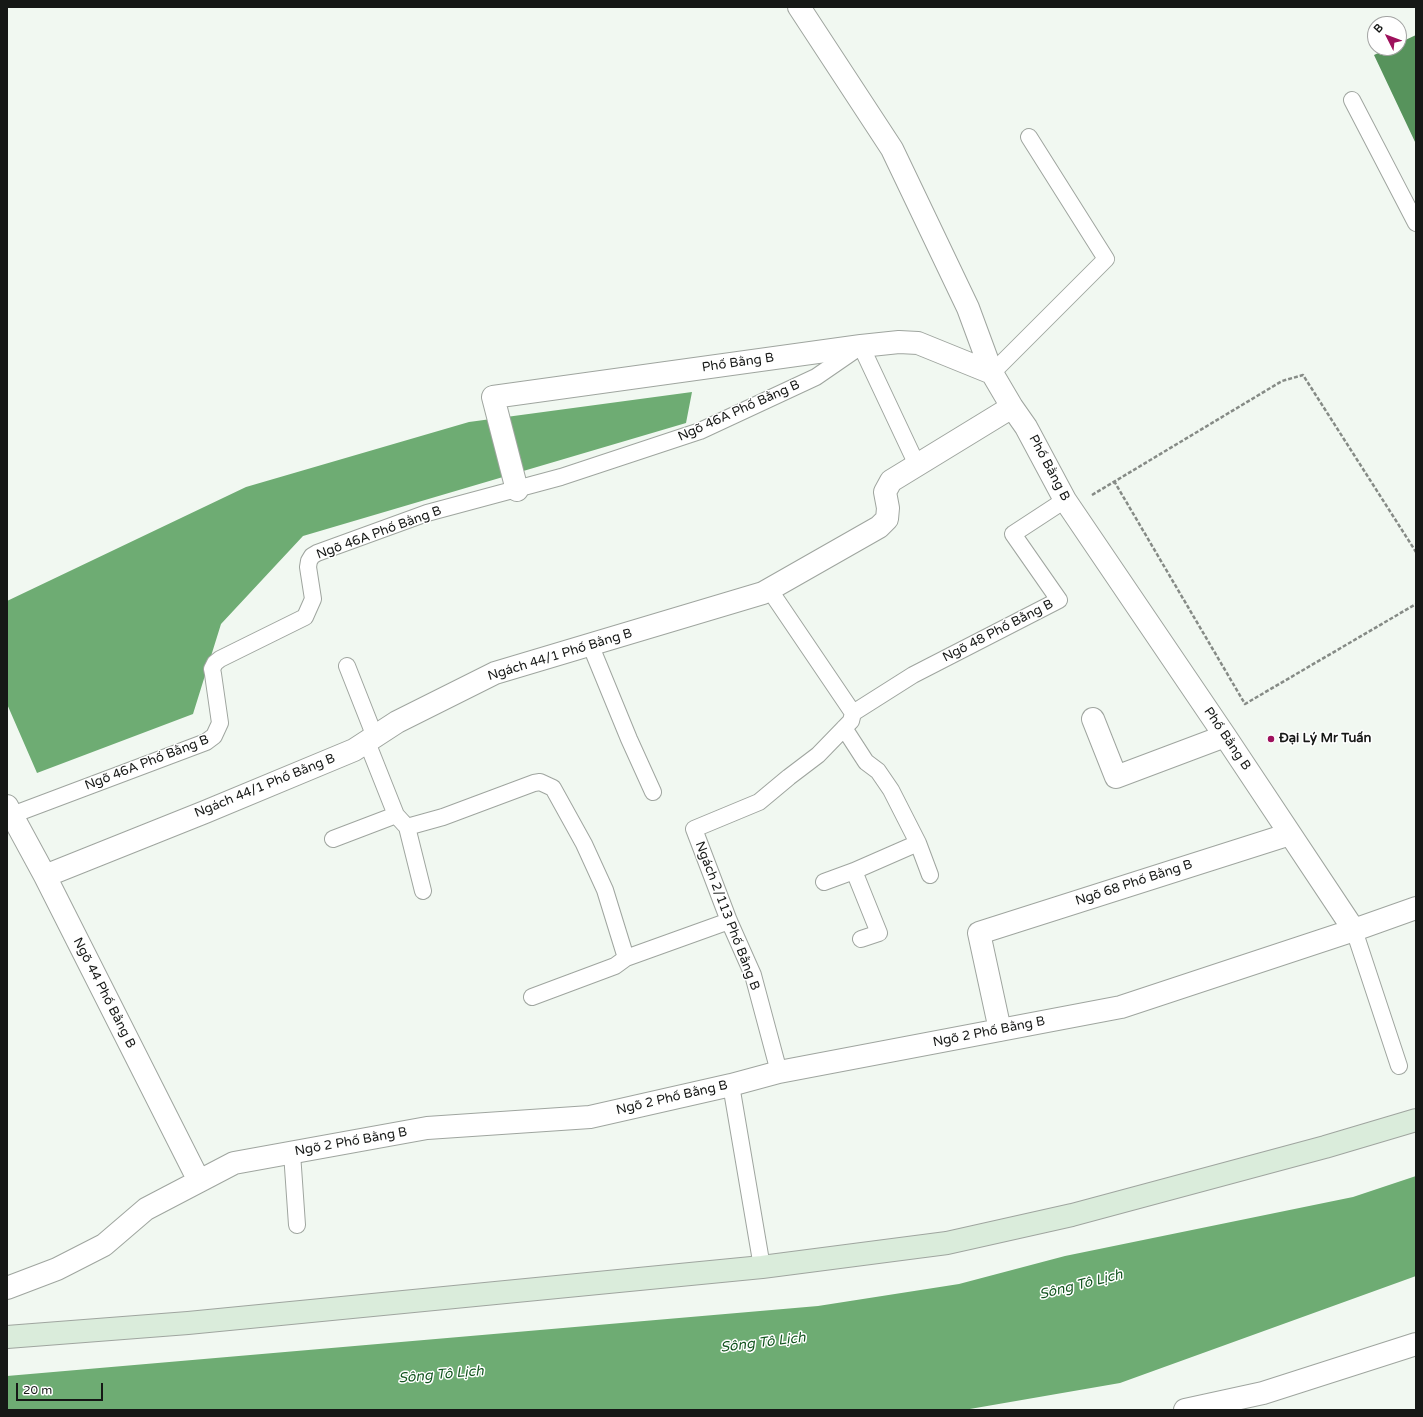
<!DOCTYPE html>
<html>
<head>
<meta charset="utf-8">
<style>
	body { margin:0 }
	#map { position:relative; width:1423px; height:1417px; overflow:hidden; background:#f1f8f1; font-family:"Varela Round",sans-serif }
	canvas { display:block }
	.frame { position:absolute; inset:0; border:8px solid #161816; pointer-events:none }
	.north { position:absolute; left:1367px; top:16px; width:40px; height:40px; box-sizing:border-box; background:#fff; border:1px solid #a2a3a2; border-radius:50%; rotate:312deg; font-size:11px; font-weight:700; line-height:16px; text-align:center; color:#161816 }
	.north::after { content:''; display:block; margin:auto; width:14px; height:18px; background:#9e115c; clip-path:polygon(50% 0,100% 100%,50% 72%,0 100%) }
	.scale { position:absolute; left:16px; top:1383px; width:87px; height:18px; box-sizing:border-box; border:2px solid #161816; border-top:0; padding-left:5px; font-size:12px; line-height:14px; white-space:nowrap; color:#161816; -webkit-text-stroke:3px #fff; paint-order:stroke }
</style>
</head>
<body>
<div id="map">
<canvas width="1423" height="1417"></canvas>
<div class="frame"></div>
<div class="north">B</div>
<div class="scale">20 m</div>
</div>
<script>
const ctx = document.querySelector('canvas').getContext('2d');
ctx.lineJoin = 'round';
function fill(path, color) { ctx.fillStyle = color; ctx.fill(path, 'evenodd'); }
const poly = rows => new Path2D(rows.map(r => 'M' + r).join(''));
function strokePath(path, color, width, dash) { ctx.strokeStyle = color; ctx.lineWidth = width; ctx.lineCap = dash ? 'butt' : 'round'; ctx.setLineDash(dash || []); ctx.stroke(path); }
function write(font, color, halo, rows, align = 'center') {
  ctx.font = font + ' "Varela Round",sans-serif'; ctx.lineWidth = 3; ctx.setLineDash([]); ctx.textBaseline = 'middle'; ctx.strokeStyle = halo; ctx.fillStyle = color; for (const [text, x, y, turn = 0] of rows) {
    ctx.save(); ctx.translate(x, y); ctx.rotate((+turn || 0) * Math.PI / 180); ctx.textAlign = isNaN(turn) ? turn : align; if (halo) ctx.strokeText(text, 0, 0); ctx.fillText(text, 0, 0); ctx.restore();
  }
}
fill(poly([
	[692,392,686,423,303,536,221,624,193,714,37,773,7,704,7,601,246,487,469,422],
	[1416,1176,1416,1276,1120,1383,964,1410,7,1410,7,1376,818,1306,959,1284,1065,1256,1353,1197]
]), '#6eac73');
fill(poly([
	[1416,35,1416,144,1374,55,1389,48,1399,48,1399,43]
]), '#57935c');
const lane = poly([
	[1352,100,1416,223],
	[992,373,1106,259,1029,137],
	[769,589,853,713],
	[590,644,629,739,653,792],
	[347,666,375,737],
	[853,713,913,675,1059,600,1013,534,1065,500],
	[844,728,866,762,878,771,891,790,918,843,930,875],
	[367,742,396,815,407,827,443,817,534,783,540,782,553,788,584,844,605,890,626,958],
	[12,815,206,742,214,736,220,723,213,674,212,669,215,663,220,659,305,617,313,599,308,567,309,561,312,556,317,553,427,513,561,477,700,431,816,377,861,346,917,465],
	[407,827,423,891],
	[333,839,396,815],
	[854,871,879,933,861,939],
	[824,882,854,871,918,843],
	[1354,930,1399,1066],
	[532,997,615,966,626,958,729,921],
	[779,1072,753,975,729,921,694,829,759,802,789,777,818,755,851,721,853,713],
	[731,1085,762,1267],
	[292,1153,297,1225]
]);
const street = poly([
	[799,7,892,149,968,308,992,373,1012,407,1026,427,1065,500,1225,736,1354,930],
	[517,490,493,397,861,346,899,342,918,343,992,373],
	[1093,719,1116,777,1225,736],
	[7,806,45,876,199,1181],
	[45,876,205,812,354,750,397,722,495,673,763,593,879,527,887,519,888,508,885,492,891,481,1012,407],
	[1000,1030,979,933,1290,834],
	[7,1288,57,1269,104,1245,146,1209,234,1163,427,1128,590,1117,731,1085,779,1072,1121,1007,1354,930,1416,908],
	[1185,1410,1263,1393,1416,1344]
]);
const secondary = poly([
	[7,1337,188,1323,762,1267,947,1243,1072,1215,1325,1147,1416,1120]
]);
strokePath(lane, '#9fa59f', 18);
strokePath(street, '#9fa59f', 24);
strokePath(secondary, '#9fa59f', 24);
strokePath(poly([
	[1114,481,1245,704,1416,604],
	[1092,495,1282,381,1303,375,1416,552]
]), '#868b86', 2.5, [4, 2]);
strokePath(lane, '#fff', 16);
strokePath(street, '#fff', 22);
strokePath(secondary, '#daecdb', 22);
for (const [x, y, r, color] of [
	[1271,739,4,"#9e115c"]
]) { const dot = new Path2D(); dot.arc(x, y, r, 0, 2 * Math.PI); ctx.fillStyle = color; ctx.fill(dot); strokePath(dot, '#fff', 1.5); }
write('13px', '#161816', '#fff', [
	["Phố Bằng B",738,363,-8],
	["Ngõ 46A Phố Bằng B",739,411,-24],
	["Phố Bằng B",1049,468,62],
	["Ngõ 46A Phố Bằng B",379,533,-20],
	["Ngõ 48 Phố Bằng B",998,631,-27],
	["Ngách 44/1 Phố Bằng B",560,655,-17],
	["Phố Bằng B",1227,739,56],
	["Ngõ 46A Phố Bằng B",147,763,-21],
	["Ngách 44/1 Phố Bằng B",265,786,-22],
	["Ngõ 68 Phố Bằng B",1134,883,-18],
	["Ngách 2/113 Phố Bằng B",727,916,69],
	["Ngõ 44 Phố Bằng B",104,993,63],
	["Ngõ 2 Phố Bằng B",989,1032,-11],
	["Ngõ 2 Phố Bằng B",672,1098,-13],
	["Ngõ 2 Phố Bằng B",351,1142,-10]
]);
write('bold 13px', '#161816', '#fff', [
	["Đại Lý Mr Tuấn",1279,739]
], 'left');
write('italic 14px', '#13551f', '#fff', [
	["Sông Tô Lịch",1081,1285,-14],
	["Sông Tô Lịch",763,1343,-7],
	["Sông Tô Lịch",441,1375,-5]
]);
</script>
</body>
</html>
